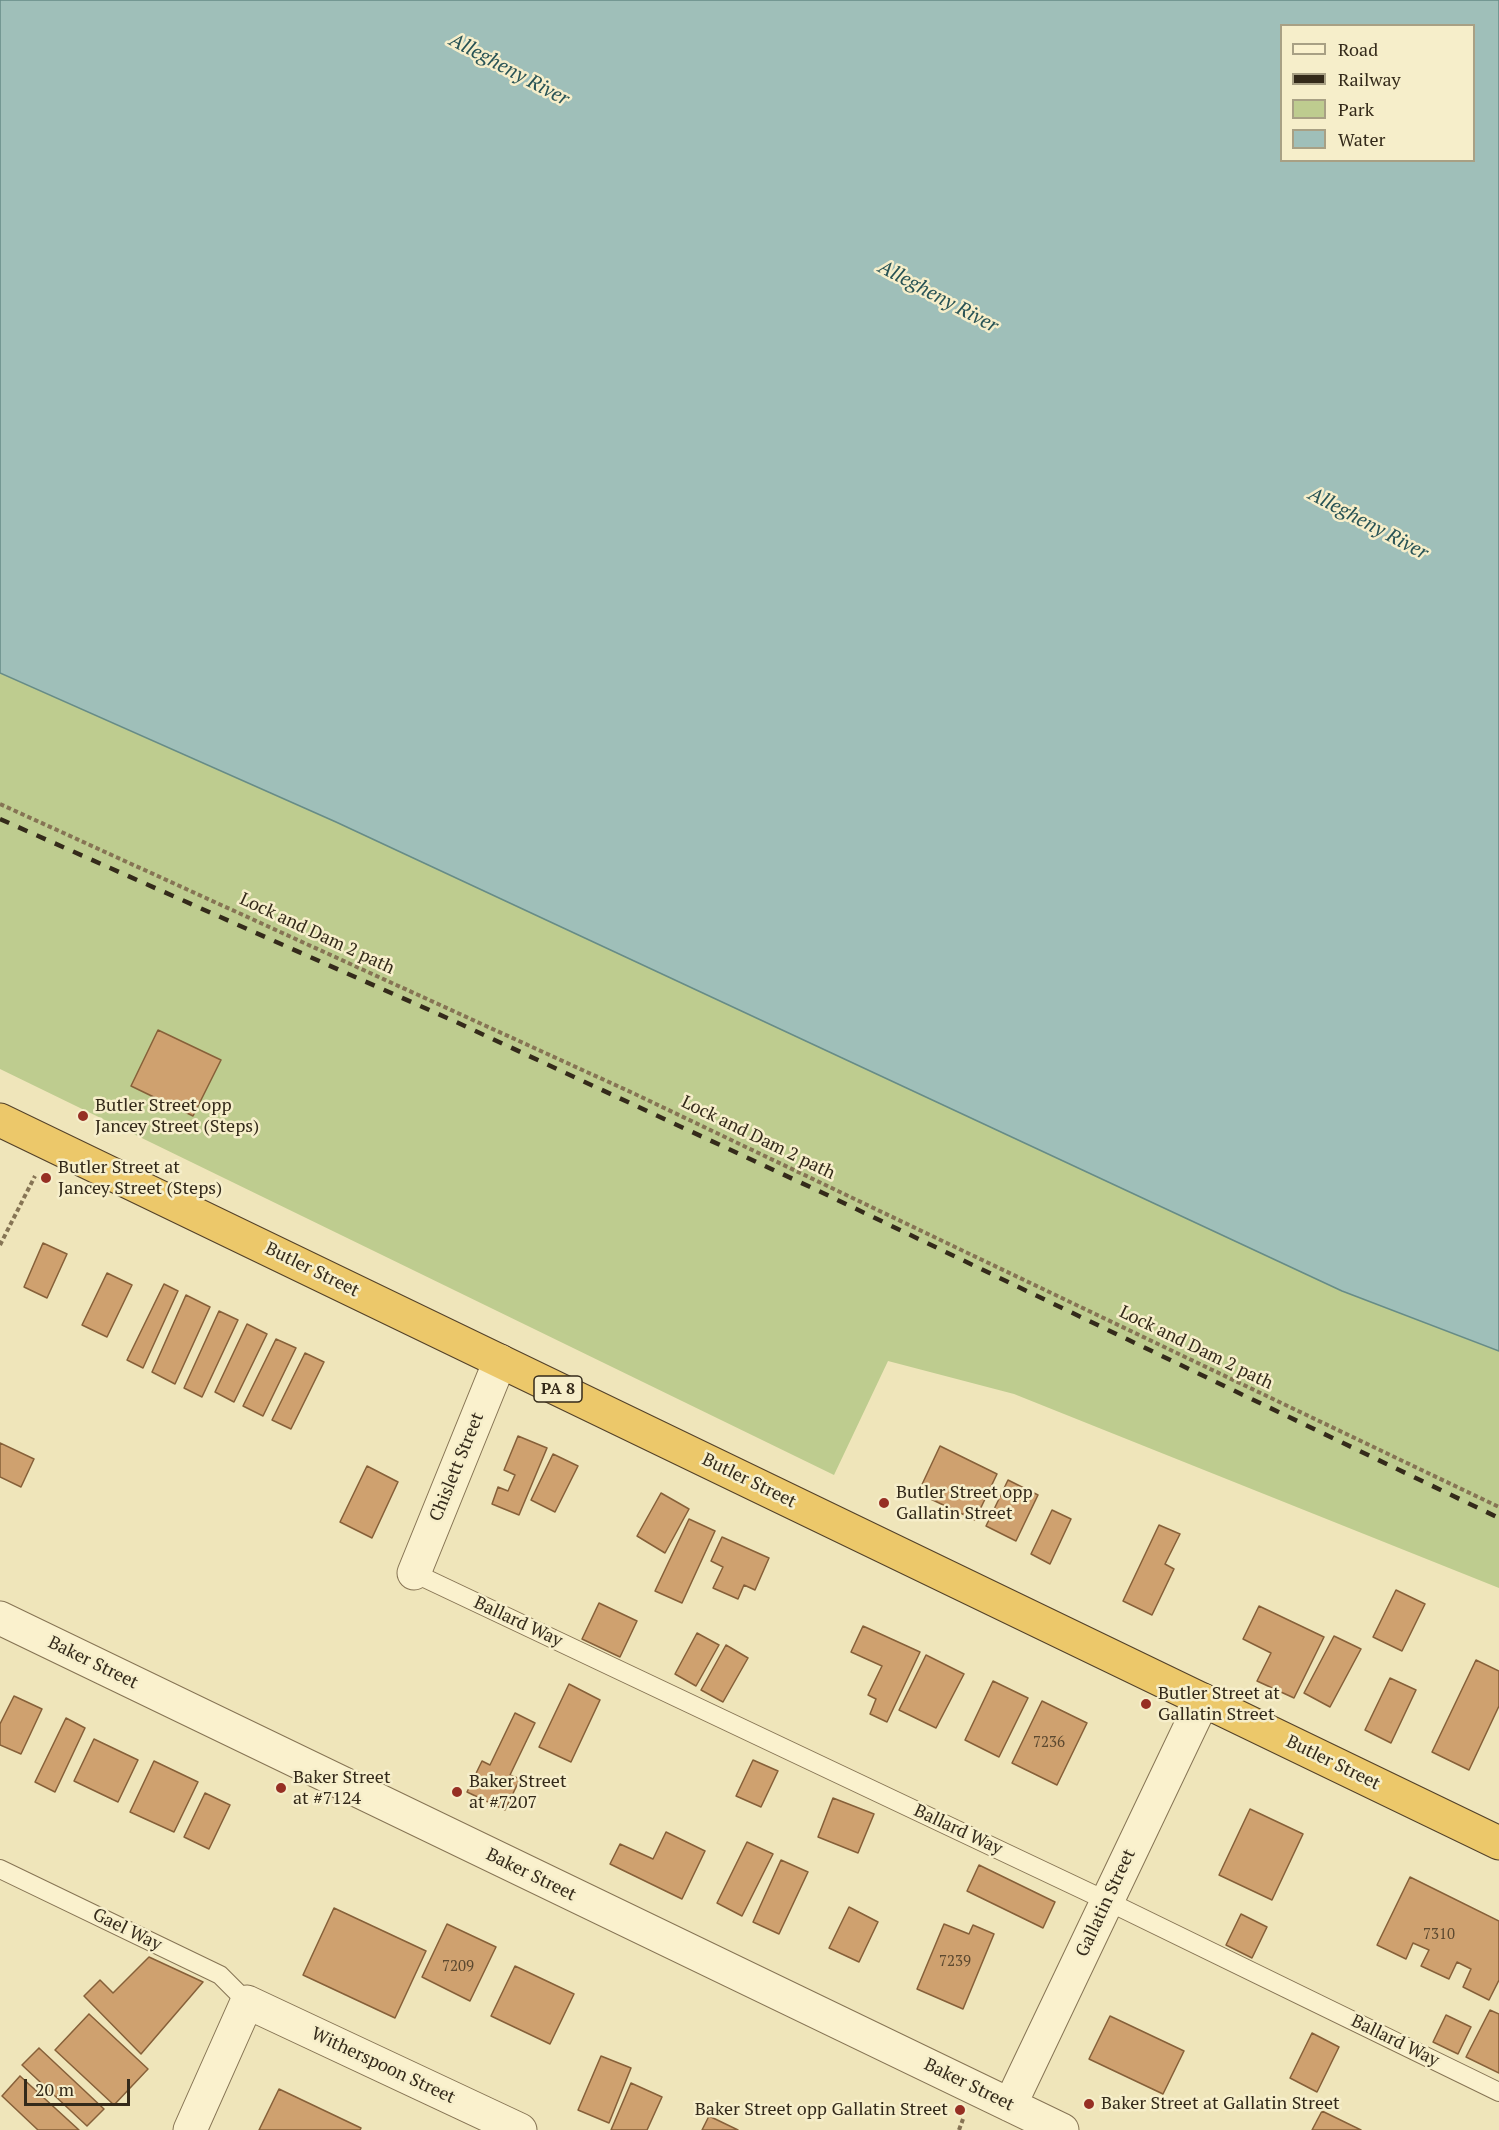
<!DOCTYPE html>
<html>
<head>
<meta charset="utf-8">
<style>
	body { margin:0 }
	#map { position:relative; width:1499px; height:2130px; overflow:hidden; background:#efe5ba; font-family:"PT Serif",serif }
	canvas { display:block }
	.legend { position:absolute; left:1280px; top:24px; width:195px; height:138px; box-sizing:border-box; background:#f6eeca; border:2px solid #a8a084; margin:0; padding:8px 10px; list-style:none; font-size:18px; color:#342a1a }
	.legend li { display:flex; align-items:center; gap:12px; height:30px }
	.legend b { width:30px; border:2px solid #a8a084 }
	.scale { position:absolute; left:24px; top:2079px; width:106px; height:27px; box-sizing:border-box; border:3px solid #342a1a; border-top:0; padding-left:8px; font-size:18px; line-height:21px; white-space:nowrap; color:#342a1a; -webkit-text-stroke:4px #f6eeca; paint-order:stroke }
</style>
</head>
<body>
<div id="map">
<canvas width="1499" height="2130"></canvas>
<ul class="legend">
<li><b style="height:8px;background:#faf1cd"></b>Road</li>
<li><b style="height:8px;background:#342a1a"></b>Railway</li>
<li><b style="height:16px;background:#becc8f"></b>Park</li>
<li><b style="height:16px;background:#9fbfb9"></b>Water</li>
</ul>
<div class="scale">20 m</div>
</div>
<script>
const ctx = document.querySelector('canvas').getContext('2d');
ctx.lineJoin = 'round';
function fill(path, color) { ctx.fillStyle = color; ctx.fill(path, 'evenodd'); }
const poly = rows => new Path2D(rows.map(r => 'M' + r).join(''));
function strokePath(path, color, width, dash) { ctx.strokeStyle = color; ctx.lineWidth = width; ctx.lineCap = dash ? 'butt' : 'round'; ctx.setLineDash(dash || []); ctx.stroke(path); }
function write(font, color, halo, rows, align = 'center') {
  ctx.font = font + ' "PT Serif",serif'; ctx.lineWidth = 5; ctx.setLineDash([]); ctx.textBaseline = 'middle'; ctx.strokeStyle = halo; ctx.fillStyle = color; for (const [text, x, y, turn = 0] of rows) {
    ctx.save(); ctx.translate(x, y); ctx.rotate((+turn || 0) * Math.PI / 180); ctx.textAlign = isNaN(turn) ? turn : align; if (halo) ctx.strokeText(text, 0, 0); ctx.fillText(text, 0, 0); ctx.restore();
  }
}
fill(poly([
	[0,673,336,822,1342,1291,1499,1351,1499,1588,1014,1394,888,1361,834,1475,0,1069]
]), '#becc8f');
const water = poly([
	[0,0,1499,0,1499,1351,1342,1291,336,822,0,673,0,0],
	[1282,26,1474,26,1474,160,1282,160,1282,26]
]);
fill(water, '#9fbfb9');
strokePath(water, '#678c87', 1.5);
const building = poly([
	[158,1030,221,1060,193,1116,131,1086,158,1030],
	[43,1243,67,1254,47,1298,24,1287,43,1243],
	[107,1273,132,1285,107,1337,82,1325,107,1273],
	[164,1284,178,1291,143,1368,127,1360,164,1284],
	[186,1295,210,1307,175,1384,152,1372,186,1295],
	[219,1311,238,1320,202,1397,184,1388,219,1311],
	[247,1324,267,1334,234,1402,215,1392,247,1324],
	[276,1339,296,1348,263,1416,243,1406,276,1339],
	[305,1353,324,1362,291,1429,272,1420,305,1353],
	[518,1436,547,1448,519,1515,492,1504,498,1487,508,1491,515,1475,504,1470,518,1436],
	[0,1443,34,1459,21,1487,0,1477,0,1443],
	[940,1446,997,1474,975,1520,918,1493,940,1446],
	[553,1454,578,1466,555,1512,531,1500,553,1454],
	[367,1466,398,1482,372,1538,340,1522,367,1466],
	[1008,1480,1038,1495,1016,1541,986,1526,1008,1480],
	[661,1493,689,1509,665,1553,637,1536,661,1493],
	[1052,1510,1071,1519,1050,1564,1031,1554,1052,1510],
	[689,1519,715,1531,682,1603,655,1591,689,1519],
	[1159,1525,1180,1534,1165,1564,1174,1569,1152,1615,1123,1601,1159,1525],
	[722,1537,769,1558,755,1590,744,1585,738,1599,713,1588,723,1567,711,1561,722,1537],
	[1396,1590,1425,1604,1402,1651,1373,1637,1396,1590],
	[599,1603,637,1621,620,1657,582,1639,599,1603],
	[1259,1606,1324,1637,1294,1698,1257,1681,1271,1653,1243,1639,1259,1606],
	[863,1626,920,1652,887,1722,870,1714,876,1699,868,1695,882,1666,851,1652,863,1626],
	[697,1633,719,1645,696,1686,675,1674,697,1633],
	[1334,1636,1361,1649,1330,1707,1304,1693,1334,1636],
	[726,1645,748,1658,723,1702,701,1690,726,1645],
	[926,1655,964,1674,936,1728,899,1710,926,1655],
	[1476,1660,1499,1671,1499,1706,1469,1770,1432,1752,1476,1660],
	[1390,1678,1416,1690,1391,1743,1365,1730,1390,1678],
	[993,1681,1028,1698,999,1757,965,1740,993,1681],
	[569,1684,600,1700,571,1762,539,1747,569,1684],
	[14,1696,42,1709,21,1754,0,1745,0,1724,14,1696],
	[1042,1701,1087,1723,1057,1785,1012,1763,1042,1701],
	[515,1713,535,1723,510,1775,520,1779,505,1810,467,1792,482,1761,490,1765,515,1713],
	[66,1718,85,1728,55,1792,35,1782,66,1718],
	[94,1739,138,1760,118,1802,74,1781,94,1739],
	[753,1760,778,1771,761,1807,736,1796,753,1760],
	[154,1761,198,1782,174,1832,130,1812,154,1761],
	[205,1793,230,1805,209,1849,184,1837,205,1793],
	[833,1798,874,1814,858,1853,818,1837,833,1798],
	[1250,1809,1303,1834,1272,1900,1219,1875,1250,1809],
	[666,1832,705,1851,682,1899,610,1864,620,1844,653,1859,666,1832],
	[747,1842,773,1854,742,1916,717,1903,747,1842],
	[781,1860,808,1872,779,1934,753,1922,781,1860],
	[979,1865,1055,1902,1043,1928,967,1891,979,1865],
	[1410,1877,1499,1921,1499,1980,1489,2000,1463,1987,1471,1969,1457,1962,1449,1979,1421,1966,1429,1950,1413,1943,1406,1959,1377,1945,1410,1877],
	[849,1907,878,1922,859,1962,829,1948,849,1907],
	[334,1908,426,1951,395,2018,303,1975,334,1908],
	[1241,1914,1267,1927,1252,1958,1226,1945,1241,1914],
	[447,1924,496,1947,470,2001,422,1977,447,1924],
	[944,1924,969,1934,973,1925,994,1934,963,2009,917,1989,944,1924],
	[149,1957,203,1982,141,2054,84,1996,100,1980,113,1993,149,1957],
	[515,1966,574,1994,550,2044,491,2016,515,1966],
	[1490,2010,1499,2014,1499,2073,1466,2057,1490,2010],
	[89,2014,148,2069,114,2105,55,2050,89,2014],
	[1446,2015,1471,2027,1458,2054,1433,2042,1446,2015],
	[1110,2016,1184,2051,1163,2094,1089,2059,1110,2016],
	[1312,2033,1339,2047,1317,2092,1290,2078,1312,2033],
	[39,2048,104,2109,87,2126,22,2065,39,2048],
	[601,2056,631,2068,609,2123,578,2110,601,2056],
	[20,2076,79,2130,38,2130,2,2096,20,2076],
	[631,2083,662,2097,647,2130,611,2130,631,2083],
	[279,2089,361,2128,360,2130,259,2130,279,2089],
	[1322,2111,1361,2130,1312,2130,1322,2111],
	[709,2116,738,2130,702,2130,709,2116]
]);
fill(building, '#cfa16f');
strokePath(building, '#866039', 1.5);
const service = poly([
	[414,1573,1107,1901,1499,2092],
	[0,1869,220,1975,247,2002]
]);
const minor = poly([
	[414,1573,500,1361],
	[0,1618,1062,2130],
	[1010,2105,1203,1700],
	[190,2130,247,2002,520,2130]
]);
const trunk = poly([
	[0,1120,1499,1843]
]);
strokePath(service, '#867454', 20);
strokePath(minor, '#867454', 35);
strokePath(trunk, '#534129', 35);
strokePath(poly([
	[0,804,635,1094,1499,1507],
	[0,1245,35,1176],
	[959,2130,963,2119]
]), '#867454', 4, [4.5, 3]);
strokePath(service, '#faf1cd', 18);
strokePath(minor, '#faf1cd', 33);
strokePath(trunk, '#ecc86a', 33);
strokePath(poly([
	[0,819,454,1021,823,1193,1499,1518]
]), '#342a1a', 4.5, [10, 10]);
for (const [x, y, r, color] of [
	[83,1116,6,"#962f23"],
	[46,1178,6,"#962f23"],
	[884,1503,6,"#962f23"],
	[1146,1704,6,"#962f23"],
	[281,1788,6,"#962f23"],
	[457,1792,6,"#962f23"],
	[1089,2104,6,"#962f23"],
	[960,2110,6,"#962f23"]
]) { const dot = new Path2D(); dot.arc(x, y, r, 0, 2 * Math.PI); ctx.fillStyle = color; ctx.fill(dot); strokePath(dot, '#f6eeca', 2); }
write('15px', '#5b482f', null, [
	["7236",1049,1743],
	["7310",1439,1935],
	["7239",955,1962],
	["7209",458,1967]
]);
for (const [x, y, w] of [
	[558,1389,48]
]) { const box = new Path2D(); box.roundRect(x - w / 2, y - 13, w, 26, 4.5); ctx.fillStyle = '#f6eeca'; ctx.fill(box); strokePath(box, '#342a1a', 1.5); }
write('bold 16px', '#342a1a', null, [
	["PA 8",558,1389]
]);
write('18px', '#342a1a', '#f6eeca', [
	["Lock and Dam 2 path",317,934,25],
	["Lock and Dam 2 path",758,1138,26],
	["Butler Street",312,1270,26],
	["Lock and Dam 2 path",1196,1348,26],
	["Chislett Street",457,1467,-68],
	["Butler Street",749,1481,26],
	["Ballard Way",518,1622,25],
	["Baker Street",93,1663,26],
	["Butler Street",1333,1763,26],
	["Ballard Way",958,1830,25],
	["Baker Street",531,1875,26],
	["Gallatin Street",1106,1903,-65],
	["Gael Way",127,1930,26],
	["Ballard Way",1395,2041,26],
	["Witherspoon Street",383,2066,25],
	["Baker Street",969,2085,26]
]);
write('18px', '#342a1a', '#f6eeca', [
	["Butler Street opp",95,1106],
	["Jancey Street (Steps)",95,1127],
	["Butler Street at",58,1168],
	["Jancey Street (Steps)",58,1189],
	["Butler Street opp",896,1493],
	["Gallatin Street",896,1514],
	["Butler Street at",1158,1694],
	["Gallatin Street",1158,1715],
	["Baker Street",293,1778],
	["at #7124",293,1799],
	["Baker Street",469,1782],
	["at #7207",469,1803],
	["Baker Street at Gallatin Street",1101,2104],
	["Baker Street opp Gallatin Street",948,2110,"right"]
], 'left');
write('italic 20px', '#285355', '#f6eeca', [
	["Allegheny River",509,70,28],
	["Allegheny River",938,297,28],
	["Allegheny River",1368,524,28]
]);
</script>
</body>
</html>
